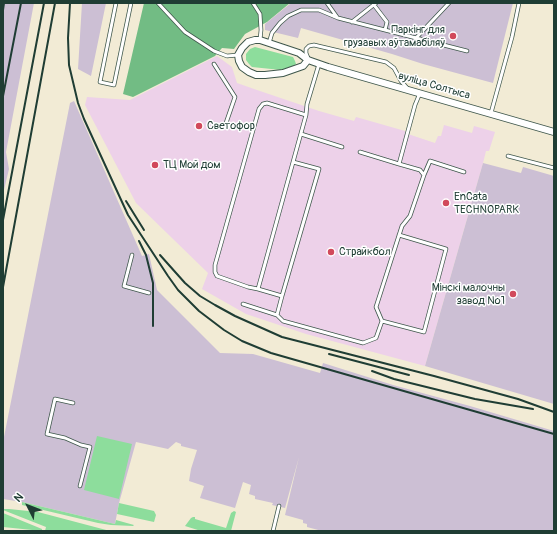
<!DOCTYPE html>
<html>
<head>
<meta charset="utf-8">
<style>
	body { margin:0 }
	#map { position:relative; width:557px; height:534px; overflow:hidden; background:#f2ebd5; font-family:Pangolin,sans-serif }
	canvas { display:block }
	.frame { position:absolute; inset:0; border:4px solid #1f3d34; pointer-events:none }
	.north { position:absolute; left:8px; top:486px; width:40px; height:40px; -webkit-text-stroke:3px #fff; paint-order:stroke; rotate:312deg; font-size:11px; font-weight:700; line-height:16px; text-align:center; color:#1f3d34 }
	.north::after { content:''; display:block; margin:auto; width:14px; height:18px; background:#1f3d34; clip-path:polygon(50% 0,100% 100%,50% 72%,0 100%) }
</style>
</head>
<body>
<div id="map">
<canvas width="557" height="534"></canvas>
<div class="frame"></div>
<div class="north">N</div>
</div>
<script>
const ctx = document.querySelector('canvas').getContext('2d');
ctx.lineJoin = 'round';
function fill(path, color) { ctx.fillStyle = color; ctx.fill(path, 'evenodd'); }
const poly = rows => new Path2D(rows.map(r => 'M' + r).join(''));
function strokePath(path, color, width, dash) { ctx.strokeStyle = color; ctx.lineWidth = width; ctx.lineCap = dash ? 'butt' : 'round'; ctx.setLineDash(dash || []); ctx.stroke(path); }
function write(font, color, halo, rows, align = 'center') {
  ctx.font = font + ' Pangolin,sans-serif'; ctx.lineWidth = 3; ctx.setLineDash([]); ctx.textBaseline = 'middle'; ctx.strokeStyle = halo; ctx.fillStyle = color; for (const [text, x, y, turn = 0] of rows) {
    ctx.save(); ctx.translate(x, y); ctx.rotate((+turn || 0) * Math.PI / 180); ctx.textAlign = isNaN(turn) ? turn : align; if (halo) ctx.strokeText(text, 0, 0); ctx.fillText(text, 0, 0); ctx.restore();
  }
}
fill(poly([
	[217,56,232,67,237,83,257,90,319,111,354,121,356,117,405,131,405,133,435,143,438,136,441,136,444,125,472,133,474,126,495,132,489,151,486,151,483,163,425,366,306,334,246,314,202,289,208,273,136,203,85,105,87,97,130,100]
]), '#edd1e9');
fill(poly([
	[3,3,34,3,6,152,9,169,3,194],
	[82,3,106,3,91,76,78,69],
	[291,3,513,3,493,83,423,64,392,54,301,28,298,38,265,30,265,24],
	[74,101,142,256,149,254,157,290,220,353,253,354,320,373,323,363,393,385,470,406,554,431,554,531,322,531,307,527,307,524,303,523,303,520,285,515,299,457,285,508,272,505,273,503,255,499,255,496,249,494,251,485,243,482,235,508,200,498,204,486,189,481,191,469,197,450,181,446,181,444,176,442,168,449,136,442,119,503,115,524,22,502,3,499,3,442,70,103],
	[483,163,521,173,523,167,554,176,554,404,425,366]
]), '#ccbfd4');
fill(poly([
	[255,47,293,57,295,61,296,64,293,66,281,70,252,67,249,64,246,60,246,54,250,49],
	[97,436,132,444,119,499,84,490],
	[22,502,115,524,116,520,134,525,133,526,111,525,98,523,22,505],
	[119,503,154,511,156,515,154,522,117,514],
	[3,509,9,509,38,512,110,531,45,531,46,527,3,510],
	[234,511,236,512,231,531,201,531,185,526,191,518,193,517,195,517,195,519,226,528,231,513],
	[3,513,42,529,42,531,3,527]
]), '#8ddd9c');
fill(poly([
	[144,3,290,3,267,22,245,34,234,49,222,48,215,56,133,97,123,94]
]), '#72bc84');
const lane = poly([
	[116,3,100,82,114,85,131,3],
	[158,3,185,32,214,51,227,56,238,55],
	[253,3,260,14,261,30,260,40],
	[327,3,337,17],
	[374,5,387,22,385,30],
	[352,22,376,3],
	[416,38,449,3],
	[269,43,272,33,280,23,288,16,301,10,319,10,338,18,467,51],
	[308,58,306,53,306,49,309,46,314,45,386,62,394,68,401,81,407,88],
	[214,64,235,97,226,123],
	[491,113,512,37,519,3],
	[306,115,267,103,263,104,259,109,215,265,215,272,217,276,248,287,258,289,306,115,307,104,319,64],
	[301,134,342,147],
	[360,152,399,164],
	[508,156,554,168],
	[424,175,430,161,464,172],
	[132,255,124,286,149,293],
	[258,289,282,296,277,315,283,321,363,343,376,338,382,321,376,307,402,226,410,216,424,175,420,170,399,164,415,105,420,93],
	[282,296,319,169,293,162],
	[243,304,277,315],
	[382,321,424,332,446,249,399,235],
	[73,403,55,399,47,434,65,438,81,445,90,447,80,486],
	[273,531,279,506]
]);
const street = poly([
	[308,60,303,66,283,73,265,75,256,75,249,72,242,67,239,61,238,55,242,48,248,42,255,40,260,40,299,53,308,60,328,67,554,132]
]);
strokePath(lane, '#3f574c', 4.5);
strokePath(street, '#3f574c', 8);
strokePath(lane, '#fff', 3);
strokePath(street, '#fff', 6);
strokePath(poly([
	[70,3,68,38,69,65,78,103,84,119,128,215,168,276,178,290,199,311,224,330,242,341,271,353,554,434],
	[3,10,4,3],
	[3,96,21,3],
	[126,201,144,230],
	[3,220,44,3],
	[139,241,146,255,153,283,153,326],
	[160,255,185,283,200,296,215,305,235,316,282,337,434,376,518,399,554,412],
	[3,287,55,3],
	[329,354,409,375],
	[372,371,394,379,475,399,533,409]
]), '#1f3d34', 2);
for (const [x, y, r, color] of [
	[453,36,4,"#d1495b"],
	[199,126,4,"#d1495b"],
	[155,165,4,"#d1495b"],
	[446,203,4,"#d1495b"],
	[331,252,4,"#d1495b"],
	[513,294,4,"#d1495b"]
]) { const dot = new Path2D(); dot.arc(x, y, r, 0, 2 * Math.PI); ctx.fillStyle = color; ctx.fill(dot); strokePath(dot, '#fff', 1.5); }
write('11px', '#1f3d34', '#fff', [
	["Паркінг для",445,30,"right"],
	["грузавых аўтамабіляў",445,43,"right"],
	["Светофор",207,126],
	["ТЦ Мой дом",163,165],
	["EnCata",454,197],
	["TECHNOPARK",454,210],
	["Страйкбол",339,252],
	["Мінскі малочны",505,288,"right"],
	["завод №1",505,301,"right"]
], 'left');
write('11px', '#1f3d34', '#fff', [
	["вуліца Солтыса",434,86,16]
]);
</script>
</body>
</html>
